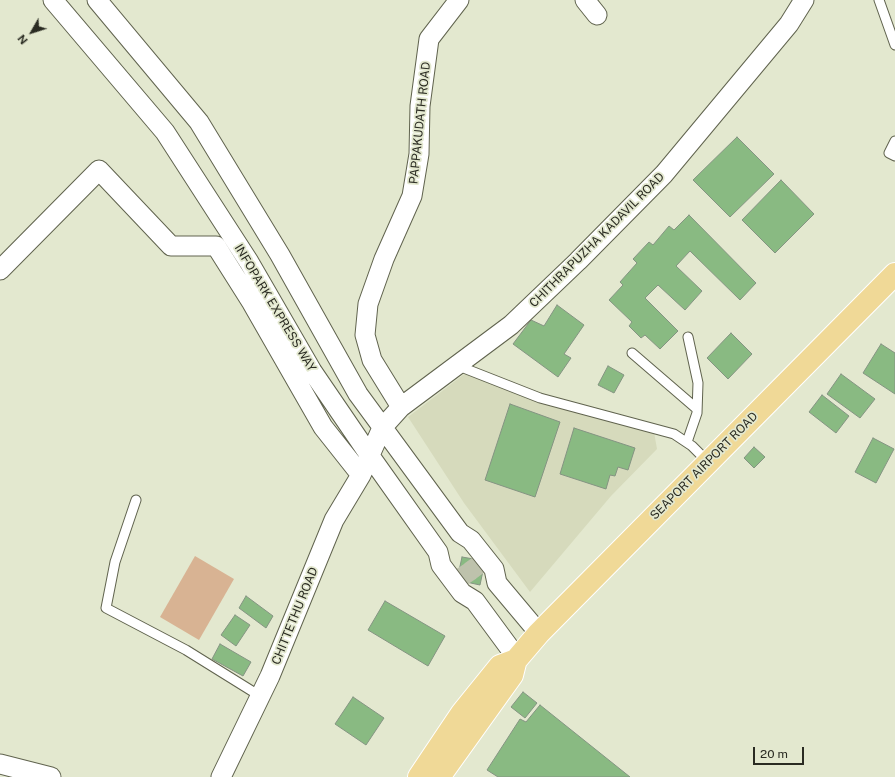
<!DOCTYPE html>
<html>
<head>
<meta charset="utf-8">
<style>
	body { margin:0 }
	#map { position:relative; width:895px; height:777px; overflow:hidden; background:#e3e8cf; font-family:"Public Sans",sans-serif }
	canvas { display:block }
	.north { position:absolute; left:12px; top:12px; width:40px; height:40px; -webkit-text-stroke:3px #e3e8cf; paint-order:stroke; rotate:231deg; font-size:11px; font-weight:700; line-height:16px; text-align:center; color:#2a2b22 }
	.north::after { content:''; display:block; margin:auto; width:14px; height:18px; background:#2a2b22; clip-path:polygon(50% 0,100% 100%,50% 72%,0 100%) }
	.scale { position:absolute; left:753px; top:747px; width:51px; height:18px; box-sizing:border-box; border:2px solid #2a2b22; border-top:0; padding-left:5px; font-size:12px; line-height:14px; white-space:nowrap; color:#2a2b22; -webkit-text-stroke:3px #e3e8cf; paint-order:stroke }
</style>
</head>
<body>
<div id="map">
<canvas width="895" height="777"></canvas>
<div class="north">N</div>
<div class="scale">20 m</div>
</div>
<script>
const ctx = document.querySelector('canvas').getContext('2d');
ctx.lineJoin = 'round';
function fill(path, color) { ctx.fillStyle = color; ctx.fill(path, 'evenodd'); }
const poly = rows => new Path2D(rows.map(r => 'M' + r).join(''));
function strokePath(path, color, width, dash) { ctx.strokeStyle = color; ctx.lineWidth = width; ctx.lineCap = dash ? 'butt' : 'round'; ctx.setLineDash(dash || []); ctx.stroke(path); }
function write(font, color, halo, rows, align = 'center') {
  ctx.font = font + ' "Public Sans",sans-serif'; ctx.lineWidth = 3.5; ctx.setLineDash([]); ctx.textBaseline = 'middle'; ctx.strokeStyle = halo; ctx.fillStyle = color; for (const [text, x, y, turn = 0] of rows) {
    ctx.save(); ctx.translate(x, y); ctx.rotate((+turn || 0) * Math.PI / 180); ctx.textAlign = isNaN(turn) ? turn : align; if (halo) ctx.strokeText(text, 0, 0); ctx.fillText(text, 0, 0); ctx.restore();
  }
}
fill(poly([
	[467,372,654,432,657,449,611,496,530,592,464,503,408,417]
]), '#d6dabc');
fill(poly([
	[195,556,234,579,199,640,160,617]
]), '#d8b393');
const building = poly([
	[737,137,774,174,730,217,693,180,737,137],
	[781,180,814,214,775,253,742,220,781,180],
	[689,215,756,283,740,300,690,251,676,266,702,291,685,310,658,285,645,298,678,331,660,349,645,335,641,338,629,326,632,322,609,300,623,285,620,282,637,263,633,259,649,242,653,245,669,226,674,230,689,215],
	[557,305,584,325,564,354,571,358,558,377,513,344,531,320,544,326,557,305],
	[731,333,752,354,728,379,707,358,731,333],
	[881,344,895,353,895,394,863,373,881,344],
	[608,366,624,375,614,393,598,385,608,366],
	[841,374,875,399,860,418,827,394,841,374],
	[822,395,849,416,836,433,809,412,822,395],
	[510,404,560,422,535,497,485,480,510,404],
	[574,428,635,448,628,470,618,467,615,476,610,475,606,489,560,474,574,428],
	[873,438,894,449,876,483,855,472,873,438],
	[754,447,765,457,754,468,744,458,754,447],
	[462,557,485,561,480,585,457,580,462,557],
	[246,596,273,616,266,628,239,608,246,596],
	[385,601,445,636,428,666,368,630,385,601],
	[235,615,250,625,236,646,221,635,235,615],
	[220,644,251,662,243,676,212,659,220,644],
	[523,692,537,703,525,718,511,707,523,692],
	[353,697,384,718,366,745,335,724,353,697],
	[540,705,630,777,498,777,487,770,520,719,526,722,540,705]
]);
fill(building, '#89ba82');
strokePath(building, '#849482', 1);
strokePath(poly([
	[472,558,485,576],
	[458,568,470,586]
]), '#bec2ac', 19, [19, 10]);
const lane = poly([
	[879,0,895,45],
	[895,141,889,153,895,156],
	[632,353,697,409],
	[456,365,540,398,674,434,692,446,708,462],
	[687,442,697,413,698,383,688,337],
	[136,500,115,562,106,608,186,650,260,696]
]);
const street = poly([
	[53,0,165,132,249,262,312,371,370,456,438,552,441,565,462,593,475,601,517,658],
	[97,0,199,122,280,255,358,394,460,533,471,540,494,569,497,583,539,633],
	[585,0,597,15],
	[0,270,99,170,171,246,216,246,252,303,323,427,361,475],
	[401,407,372,360,365,335,368,304,384,259,412,196,419,154,420,106,429,39,459,0],
	[0,764,51,777],
	[221,777,270,676,334,520,361,475,382,428,401,407,511,325,578,261,664,174,789,24,804,0]
]);
const primary = poly([
	[419,777,462,713,500,666,516,660,539,633,895,274],
	[439,777,512,675,515,663]
]);
strokePath(lane, '#60634e', 11);
strokePath(street, '#60634e', 21);
strokePath(primary, '#fff', 24);
strokePath(lane, '#fff', 9);
strokePath(street, '#fff', 19);
strokePath(primary, '#f0d997', 22);
write('12px', '#2a2b22', '#e3e8cf', [
	["PAPPAKUDATH ROAD",420,123,-84],
	["CHITHRAPUZHA KADAVIL ROAD",597,240,-45],
	["INFOPARK EXPRESS WAY",275,308,59],
	["SEAPORT AIRPORT ROAD",704,466,-45],
	["CHITTETHU ROAD",295,616,-68]
]);
</script>
</body>
</html>
